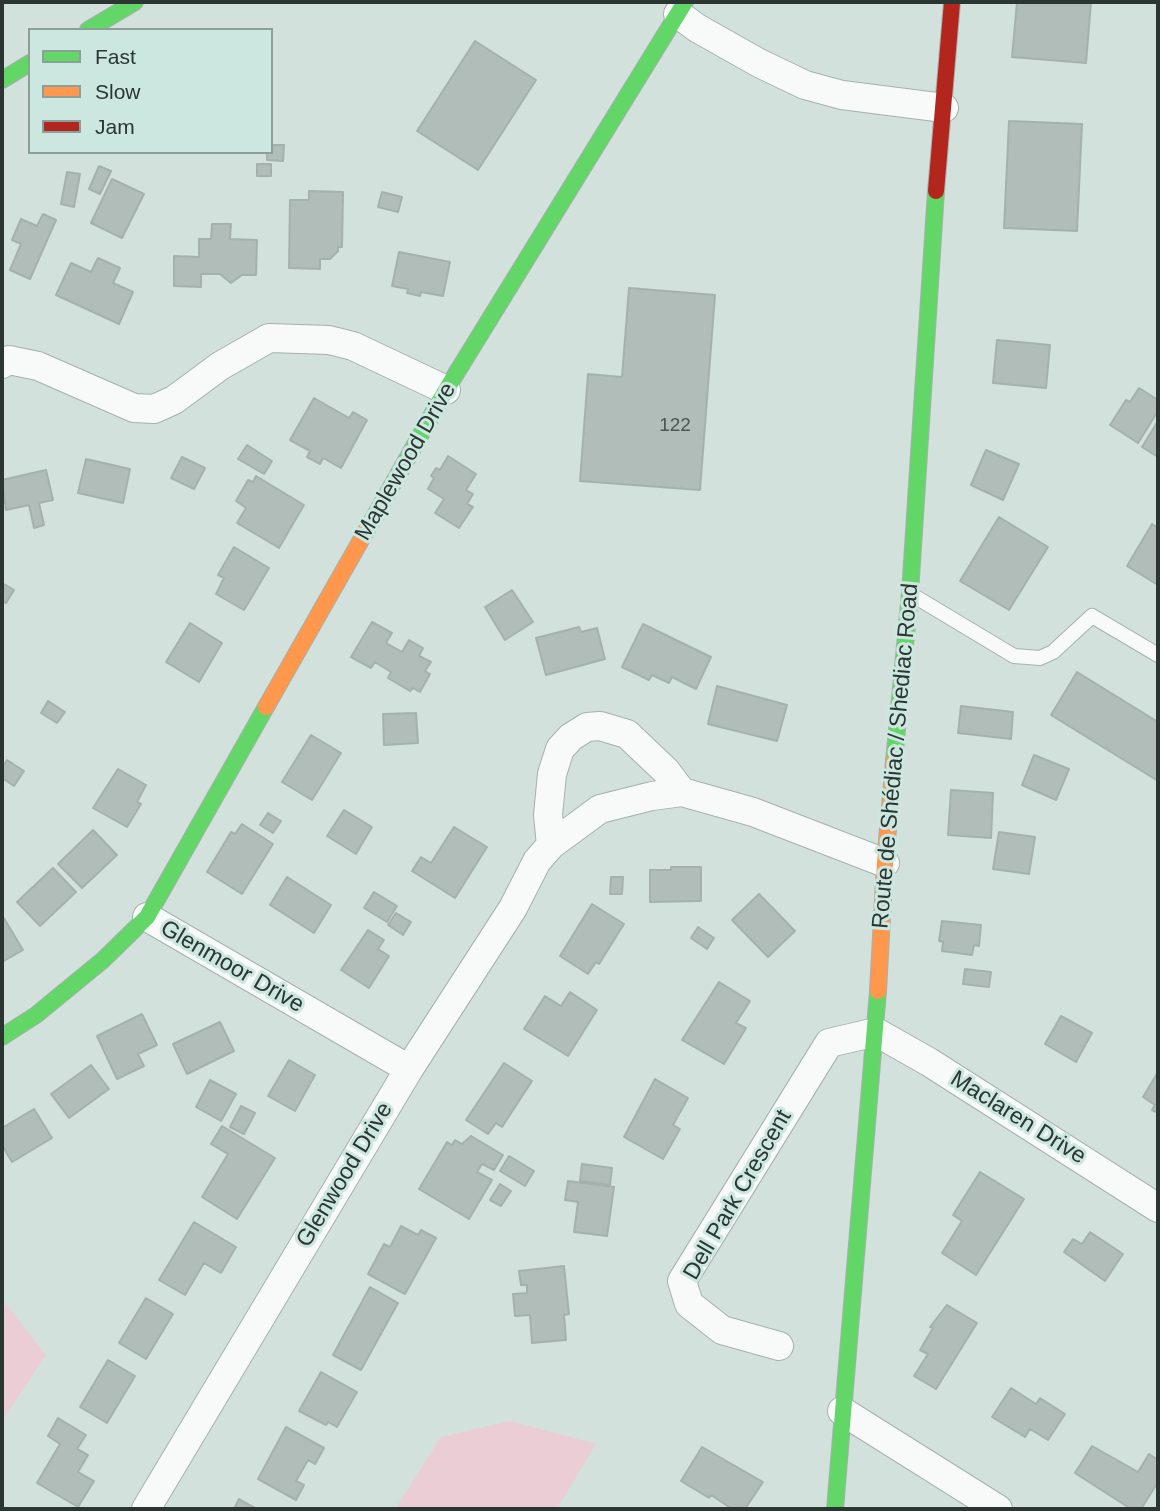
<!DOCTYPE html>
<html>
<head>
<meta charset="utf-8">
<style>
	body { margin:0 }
	#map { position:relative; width:1160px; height:1511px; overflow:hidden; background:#d2e1dc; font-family:Arial,sans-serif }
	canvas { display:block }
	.frame { position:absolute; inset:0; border:4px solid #2b3532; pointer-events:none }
	.legend { position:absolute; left:28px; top:28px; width:245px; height:126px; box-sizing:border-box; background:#cce7df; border:2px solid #8ca09a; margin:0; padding:9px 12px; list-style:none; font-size:21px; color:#2b3532 }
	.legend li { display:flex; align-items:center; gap:14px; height:35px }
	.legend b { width:35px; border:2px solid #8ca09a }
</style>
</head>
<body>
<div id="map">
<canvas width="1160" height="1511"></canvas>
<div class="frame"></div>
<ul class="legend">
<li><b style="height:9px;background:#63d668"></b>Fast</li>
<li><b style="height:9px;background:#ff974d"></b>Slow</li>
<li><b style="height:9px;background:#b3261e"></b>Jam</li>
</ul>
</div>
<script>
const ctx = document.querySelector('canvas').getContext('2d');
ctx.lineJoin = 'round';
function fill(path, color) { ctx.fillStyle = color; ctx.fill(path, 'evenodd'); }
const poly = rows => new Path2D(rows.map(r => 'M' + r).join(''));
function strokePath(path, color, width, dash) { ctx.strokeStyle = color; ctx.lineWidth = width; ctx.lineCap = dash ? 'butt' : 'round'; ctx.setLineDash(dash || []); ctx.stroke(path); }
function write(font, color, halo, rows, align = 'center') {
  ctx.font = font + ' Arial,sans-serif'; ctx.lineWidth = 6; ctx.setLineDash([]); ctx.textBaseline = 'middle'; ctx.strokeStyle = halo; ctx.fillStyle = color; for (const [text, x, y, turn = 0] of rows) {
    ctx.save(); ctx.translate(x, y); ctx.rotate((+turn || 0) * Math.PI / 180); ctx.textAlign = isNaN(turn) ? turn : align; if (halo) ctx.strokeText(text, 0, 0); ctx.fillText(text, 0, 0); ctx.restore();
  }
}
fill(poly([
	[2,1299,46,1355,2,1421],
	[510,1421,596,1444,557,1509,395,1509,441,1437]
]), '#eacdd5');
const building = poly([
	[1017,2,1091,2,1086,63,1012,57,1017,2],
	[475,41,536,80,478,170,417,131,475,41],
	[1009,121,1082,124,1077,231,1004,228,1009,121],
	[271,145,284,145,283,161,267,160,267,152,271,152,271,145],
	[257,164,271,164,271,176,257,176,257,164],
	[99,166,111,171,100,194,89,189,99,166],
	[67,172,80,174,74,207,61,204,67,172],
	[112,179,144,194,122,238,91,223,112,179],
	[309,191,343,192,342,247,338,247,338,251,330,259,320,259,320,269,289,268,290,200,309,200,309,191],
	[382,192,402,197,398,212,378,207,382,192],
	[43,214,56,220,30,279,10,270,21,244,12,240,21,219,37,226,43,214],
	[212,224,231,224,230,239,257,240,256,275,242,275,231,283,220,274,201,274,201,287,174,286,174,256,199,257,199,239,211,239,212,224],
	[399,252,450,262,443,296,421,292,420,296,407,293,408,289,392,286,399,252],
	[98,258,120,268,113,283,133,292,119,324,56,295,71,263,91,272,98,258],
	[629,288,715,295,700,490,580,481,588,374,622,377,629,288],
	[997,340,1050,345,1046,388,993,383,997,340],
	[1139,388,1158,400,1158,411,1138,443,1110,425,1126,400,1130,402,1139,388],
	[314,398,349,418,353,412,367,420,341,468,323,458,320,464,307,457,310,451,290,440,314,398],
	[1158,421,1158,457,1142,447,1158,421],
	[247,445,272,461,264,474,238,459,247,445],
	[986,450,1019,464,1003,500,971,485,986,450],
	[448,456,476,474,466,490,473,494,467,504,473,507,459,528,435,513,444,499,428,489,434,478,431,476,436,468,440,470,448,456],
	[182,457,205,468,194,489,171,478,182,457],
	[86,459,130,469,123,503,78,493,86,459],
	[46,470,53,500,39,503,44,525,34,528,29,505,6,510,2,480,46,470],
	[256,476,304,505,279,548,237,523,246,508,236,501,248,480,253,482,256,476],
	[999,517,1048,547,1009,610,960,581,999,517],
	[1152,524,1158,528,1158,585,1127,566,1152,524],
	[234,547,269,568,244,610,216,594,224,578,218,575,234,547],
	[2,583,14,590,6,603,2,601,2,583],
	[512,590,533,622,505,640,485,607,512,590],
	[372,622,392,633,386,643,402,652,409,640,423,648,419,656,431,662,425,671,430,674,420,692,413,688,410,691,388,678,391,672,375,662,371,668,351,657,372,622],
	[190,623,222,643,199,682,166,662,190,623],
	[643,624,711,657,696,689,672,677,669,683,652,675,649,680,622,667,643,624],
	[579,627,581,632,597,628,605,659,546,675,536,638,579,627],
	[1077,672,1158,722,1158,781,1051,715,1077,672],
	[717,686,787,705,777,741,708,724,717,686],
	[48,701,65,712,57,723,41,713,48,701],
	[961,706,1013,712,1011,739,958,733,961,706],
	[416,713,418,743,384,745,383,714,416,713],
	[311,735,341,753,312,800,282,782,311,735],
	[1034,755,1069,769,1056,800,1022,785,1034,755],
	[7,760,24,771,14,786,2,778,2,768,7,760],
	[118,769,146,785,137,802,141,804,127,827,93,808,118,769],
	[951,790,993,793,991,838,948,835,951,790],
	[344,810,372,827,356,854,327,836,344,810],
	[268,813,281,821,273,833,260,825,268,813],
	[242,824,273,844,242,894,207,872,231,832,235,834,242,824],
	[454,827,487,847,455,898,412,871,421,857,431,863,454,827],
	[93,830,117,855,82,888,58,864,93,830],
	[999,832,1035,837,1029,874,993,869,999,832],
	[671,867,701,867,701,901,650,902,650,870,671,870,671,867],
	[53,868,76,892,40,926,17,902,53,868],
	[287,877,331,905,314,933,270,905,287,877],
	[611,877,623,877,622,894,610,894,611,877],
	[374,892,397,906,387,922,364,908,374,892],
	[759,894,795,931,768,957,732,920,759,894],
	[592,904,624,924,599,964,596,962,588,974,560,956,592,904],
	[396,913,411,922,403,935,388,925,396,913],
	[2,915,23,950,2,962,2,915],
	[942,921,981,925,979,946,974,945,972,955,942,951,943,942,939,941,942,921],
	[698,927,714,938,707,949,691,938,698,927],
	[368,930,384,940,378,949,389,956,369,988,341,970,368,930],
	[965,969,991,972,989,987,963,984,965,969],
	[719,982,750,1001,736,1023,746,1028,724,1064,682,1040,719,982],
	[570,992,597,1010,568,1056,524,1029,545,996,561,1006,570,992],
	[142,1014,157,1045,138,1054,144,1066,117,1079,97,1036,142,1014],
	[1061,1016,1092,1033,1076,1062,1045,1044,1061,1016],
	[220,1022,234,1051,187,1074,173,1044,220,1022],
	[289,1060,315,1075,295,1111,268,1096,289,1060],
	[504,1063,532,1081,502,1127,496,1123,488,1134,466,1120,504,1063],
	[91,1065,109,1089,69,1118,51,1094,91,1065],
	[1158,1072,1158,1113,1152,1110,1155,1105,1143,1097,1158,1072],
	[655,1079,688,1098,673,1125,680,1129,663,1159,624,1137,655,1079],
	[210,1080,236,1094,221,1121,196,1107,210,1080],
	[241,1106,255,1113,244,1134,230,1127,241,1106],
	[34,1109,52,1138,12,1162,2,1145,2,1128,34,1109],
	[222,1126,275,1158,237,1219,202,1197,228,1154,211,1144,222,1126],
	[471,1136,503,1155,494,1170,482,1164,477,1172,492,1180,469,1219,419,1189,447,1142,452,1145,455,1140,462,1144,471,1136],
	[509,1156,534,1171,525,1186,500,1171,509,1156],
	[582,1164,612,1168,610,1185,580,1181,582,1164],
	[980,1172,1024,1199,976,1275,942,1253,962,1221,953,1215,980,1172],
	[568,1181,614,1187,607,1236,574,1232,578,1202,565,1200,568,1181],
	[500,1184,511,1191,501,1206,490,1200,500,1184],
	[194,1222,236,1247,221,1273,204,1263,185,1295,159,1280,194,1222],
	[401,1226,418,1235,421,1230,436,1238,405,1294,368,1274,384,1244,390,1247,401,1226],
	[1090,1232,1123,1254,1105,1281,1064,1252,1073,1239,1082,1244,1090,1232],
	[564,1266,569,1314,564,1315,566,1340,532,1343,530,1315,515,1316,513,1294,527,1293,527,1285,521,1285,519,1271,564,1266],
	[370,1287,398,1303,361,1370,333,1355,370,1287],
	[146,1298,173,1314,146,1359,119,1343,146,1298],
	[947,1305,977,1323,936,1389,914,1376,928,1354,920,1350,933,1328,930,1327,947,1305],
	[108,1360,135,1376,107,1423,80,1407,108,1360],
	[321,1372,357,1392,337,1427,328,1422,326,1425,299,1411,321,1372],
	[1011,1388,1036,1404,1040,1398,1065,1414,1048,1440,1030,1429,1025,1437,992,1417,1011,1388],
	[58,1418,86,1435,77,1449,88,1455,78,1472,94,1481,78,1507,37,1483,60,1444,48,1436,58,1418],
	[286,1427,324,1448,315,1464,308,1460,296,1481,304,1485,296,1500,258,1479,286,1427],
	[1092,1446,1138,1472,1149,1454,1158,1460,1158,1482,1141,1509,1131,1509,1075,1473,1092,1446],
	[702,1447,763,1482,745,1509,732,1509,711,1495,709,1498,681,1481,702,1447],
	[239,1499,257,1509,234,1509,239,1499]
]);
fill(building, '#b1bdb9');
strokePath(building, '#a5b1ad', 2);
const lane = poly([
	[914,596,1014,656,1040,658,1053,652,1092,616,1158,655]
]);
const street = poly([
	[678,14,697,28,759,63,805,85,842,95,944,108],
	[2,364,9,360,38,366,134,408,154,409,174,400,220,366,269,338,329,340,353,346,446,390],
	[551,845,548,815,552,774,560,749,571,737,587,727,600,726,627,734,666,771,682,792],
	[147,917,409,1069],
	[779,1346,722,1330,689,1304,682,1281,829,1043,876,1032,929,1062,1158,1208],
	[842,1411,998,1509],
	[146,1509,409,1069,513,908,537,861,551,845,600,809,652,796,682,792,753,812,885,863]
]);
const fast = poly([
	[88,30,135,2],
	[2,80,30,63],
	[373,519,446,390,685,2],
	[894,761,910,593,936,191],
	[2,1037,36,1015,103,960,147,917,266,707],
	[835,1509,878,991]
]);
const slow = poly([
	[266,707,373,519],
	[878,991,885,863,894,761]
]);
const jam = poly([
	[936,191,952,2]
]);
strokePath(lane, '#a5b1ad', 16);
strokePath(street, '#a5b1ad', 30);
strokePath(fast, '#a5b1ad', 18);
strokePath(slow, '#a5b1ad', 18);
strokePath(jam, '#a5b1ad', 18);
strokePath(lane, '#f8fafa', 14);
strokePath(street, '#f8fafa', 28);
strokePath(fast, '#63d668', 16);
strokePath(slow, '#ff974d', 16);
strokePath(jam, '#b3261e', 16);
write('19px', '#4c5754', null, [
	["122",675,426]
]);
write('23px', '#2b3532', '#cce7df', [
	["Maplewood Drive",406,462,-60],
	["Route de Shédiac / Shediac Road",896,756,-85],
	["Glenmoor Drive",232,967,30],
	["Maclaren Drive",1018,1118,32],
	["Glenwood Drive",345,1175,-59],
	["Dell Park Crescent",738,1195,-60]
]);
</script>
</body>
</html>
